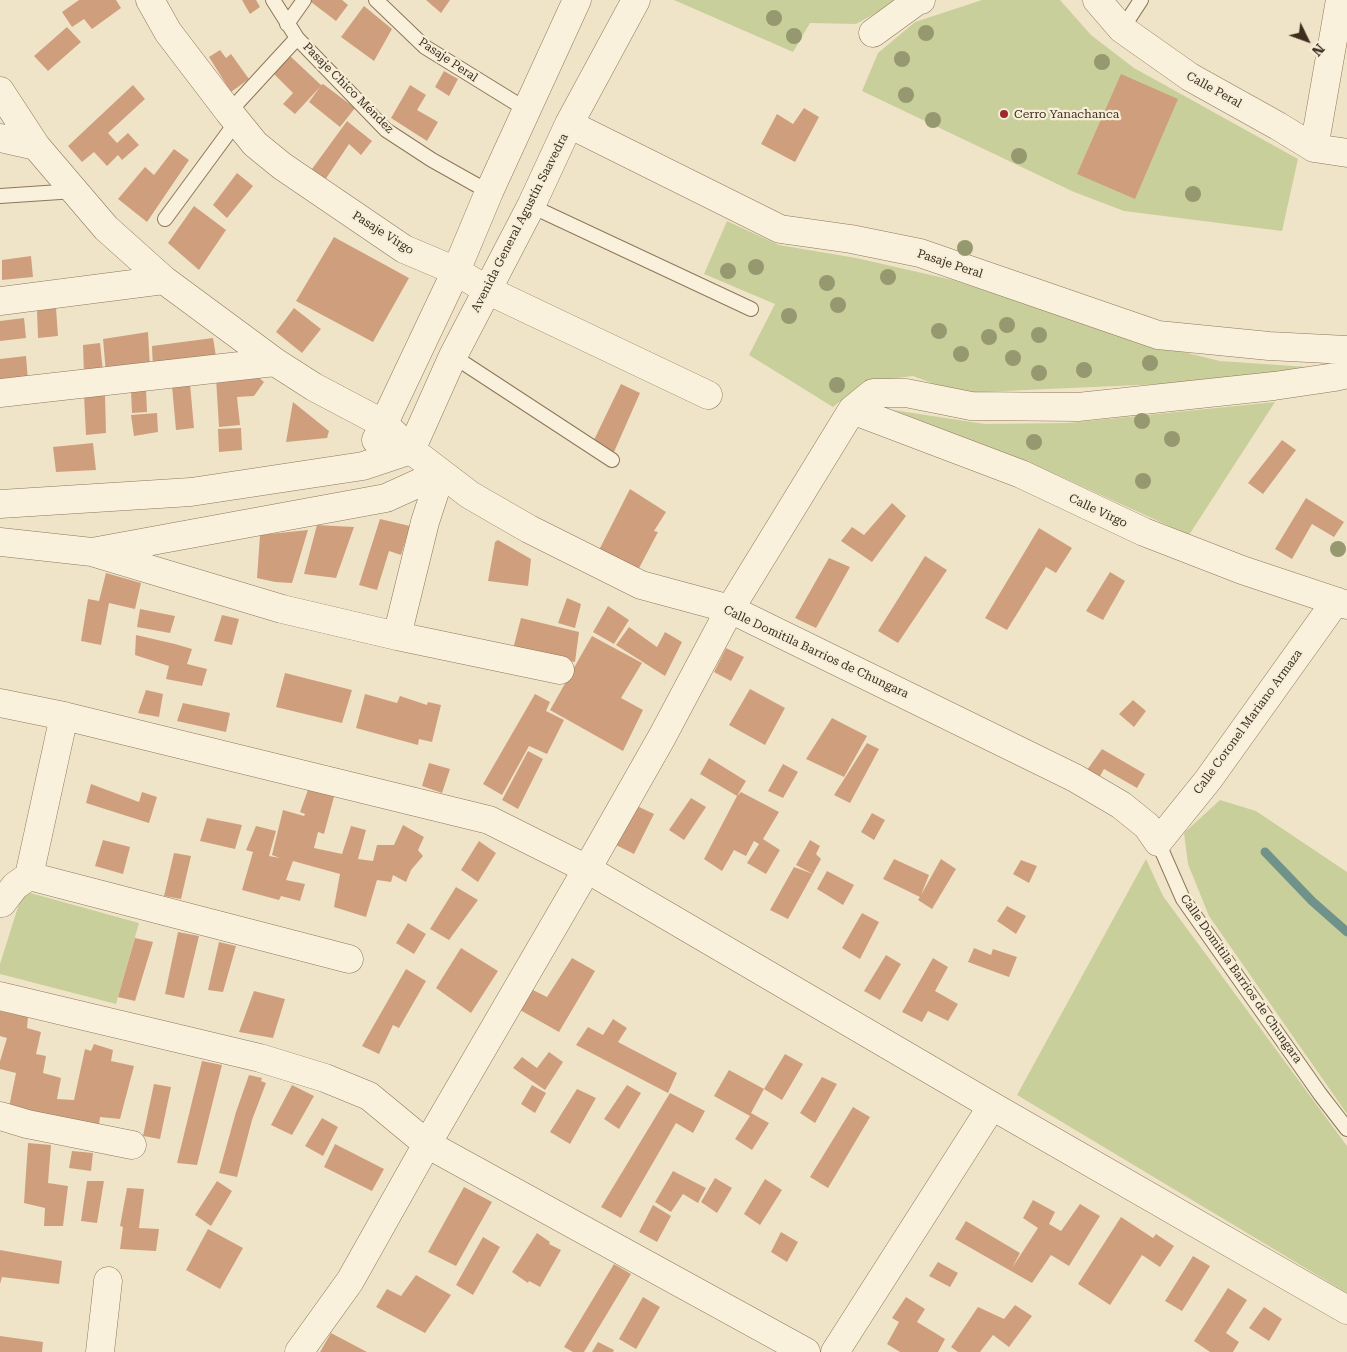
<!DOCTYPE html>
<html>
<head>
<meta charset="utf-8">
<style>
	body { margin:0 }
	#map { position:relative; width:1347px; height:1352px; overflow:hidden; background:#f0e4c8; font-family:"Roboto Serif",serif }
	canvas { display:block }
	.north { position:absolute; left:1282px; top:15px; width:50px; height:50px; -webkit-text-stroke:4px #f7eed8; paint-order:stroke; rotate:132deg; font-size:14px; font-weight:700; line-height:20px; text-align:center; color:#3d2e20 }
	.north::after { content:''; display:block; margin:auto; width:18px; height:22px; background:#3d2e20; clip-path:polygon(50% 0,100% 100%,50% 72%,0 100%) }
</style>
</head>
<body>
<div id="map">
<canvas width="1347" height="1352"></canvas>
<div class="north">N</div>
</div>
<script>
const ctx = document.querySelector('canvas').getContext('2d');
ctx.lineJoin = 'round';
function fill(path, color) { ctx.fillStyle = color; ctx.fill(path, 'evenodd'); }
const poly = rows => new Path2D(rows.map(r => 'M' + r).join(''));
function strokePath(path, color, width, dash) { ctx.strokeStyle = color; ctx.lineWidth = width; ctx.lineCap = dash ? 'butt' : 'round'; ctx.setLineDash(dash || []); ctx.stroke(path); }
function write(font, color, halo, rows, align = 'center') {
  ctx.font = font + ' "Roboto Serif",serif'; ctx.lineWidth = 4.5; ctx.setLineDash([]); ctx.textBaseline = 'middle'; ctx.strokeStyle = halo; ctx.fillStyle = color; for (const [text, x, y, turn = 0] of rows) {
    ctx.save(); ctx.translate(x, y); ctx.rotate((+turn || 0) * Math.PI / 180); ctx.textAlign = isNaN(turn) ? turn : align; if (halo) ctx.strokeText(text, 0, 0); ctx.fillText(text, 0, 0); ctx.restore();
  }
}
fill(poly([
	[674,0,900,0,856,24,810,23,793,52],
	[982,0,1060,0,1091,35,1134,68,1298,159,1282,231,1124,211,1074,192,862,91,878,53,915,22],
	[727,221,779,245,856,258,953,280,1139,341,1220,361,1323,368,1162,384,958,393,913,376,864,382,833,407,749,355,775,304,704,274],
	[1275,402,1189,535,1057,475,893,410,985,424,1068,423],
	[1220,800,1256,811,1347,872,1347,1114,1209,916,1188,864,1184,833],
	[1146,859,1163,896,1347,1146,1347,1293,1017,1095],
	[23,891,139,923,116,1004,0,974,0,964]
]), '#c9cf9b');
strokePath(poly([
	[1265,852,1312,901,1347,932]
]), '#6f938a', 9);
fill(poly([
	[79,0,116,0,121,8,92,29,84,19,72,27,62,12],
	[242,0,256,0,260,7,250,14],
	[312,0,342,0,348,5,336,21,311,2],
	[426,0,450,0,441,13],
	[364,6,392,29,374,61,341,37],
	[67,27,81,42,48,71,34,56],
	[220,50,226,58,231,54,249,79,231,92,209,57],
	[289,55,321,85,323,84,355,108,340,127,309,102,320,87,295,114,283,104,293,93,273,73],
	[444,71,458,79,449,96,435,87],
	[1121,74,1178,99,1135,199,1077,174],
	[133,85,145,99,108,133,117,143,128,133,139,145,122,160,118,155,107,166,94,152,82,162,68,146],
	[410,85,426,95,417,110,438,122,427,141,391,118],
	[804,108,819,117,795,162,761,144,777,114,793,124],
	[347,121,372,141,361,155,349,144,325,180,312,169],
	[174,149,189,160,147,222,118,199,145,167,154,175],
	[237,173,253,186,227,218,213,205],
	[194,206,226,230,199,270,168,243],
	[334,237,409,278,373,342,296,301],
	[31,256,33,277,2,280,2,260],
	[56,308,58,336,38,338,37,310],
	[294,308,321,329,302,353,276,332],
	[24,318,26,338,0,341,0,321],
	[148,332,150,367,106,373,103,339],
	[213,338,217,362,153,370,152,346],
	[100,343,103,372,84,375,83,345],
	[26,356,28,381,0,385,0,359],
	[255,374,264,382,254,396,237,397,240,425,219,427,216,378],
	[190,384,194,428,176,430,172,386],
	[621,384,640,393,614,452,593,442],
	[146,388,147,412,132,413,131,391],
	[105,394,106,433,86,435,84,395],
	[293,402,329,431,327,438,286,442],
	[157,413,158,432,134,436,131,415],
	[241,428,242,450,219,452,218,429],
	[1282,440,1296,450,1263,494,1248,483],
	[93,443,96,470,56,472,53,447],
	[630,489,666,512,654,531,658,532,636,574,596,556],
	[1306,498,1344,522,1334,537,1312,524,1292,559,1275,549],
	[892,503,906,516,872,562,841,541,852,527,864,535],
	[380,519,410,526,401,555,389,551,377,590,359,585],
	[317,525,354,527,336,578,304,574],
	[1039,528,1072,548,1056,573,1046,567,1007,630,985,618],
	[308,530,292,583,275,582,257,578,260,535],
	[498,540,531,559,528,586,488,581,495,542],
	[925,556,947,570,898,643,878,631],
	[829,558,850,567,816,628,795,618],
	[1110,572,1125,581,1103,620,1086,611],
	[106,573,141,583,135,609,109,603,101,645,81,641,88,599,99,601],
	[567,598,581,604,575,628,558,623],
	[608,606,629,620,614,644,593,632],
	[140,609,175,616,170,633,137,627],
	[222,615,239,619,232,645,214,641],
	[521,618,579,632,575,662,513,649],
	[629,627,657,647,665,632,682,642,665,676,616,645],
	[136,635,175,644,192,649,187,664,207,669,202,686,166,679,169,666,135,655],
	[592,636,642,663,621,698,643,710,623,751,550,710],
	[726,648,744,657,731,681,714,672],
	[285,673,352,690,342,723,276,707],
	[750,689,785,708,765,745,729,725],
	[146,690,163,694,159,717,138,713],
	[365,694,397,703,400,696,427,705,428,702,441,705,432,742,419,739,418,745,356,728],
	[535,694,550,702,546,711,564,720,547,754,529,746,502,795,483,784],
	[1133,700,1146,711,1134,727,1119,714],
	[183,703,230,713,226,732,177,721],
	[832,718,867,736,844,777,806,759],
	[867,743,879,749,850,803,834,795],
	[1102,749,1145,774,1137,788,1104,769,1099,778,1087,770],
	[528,751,543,759,518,809,502,800],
	[709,758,746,781,737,796,741,792,779,812,763,839,780,850,766,874,747,863,759,844,754,841,746,856,734,850,722,871,704,859,737,796,700,774],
	[429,763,450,769,442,793,422,786],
	[783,764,798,772,783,798,768,791],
	[91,784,139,802,142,792,157,797,149,823,86,803],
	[309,787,335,793,324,834,318,832,314,848,342,854,351,826,366,830,358,859,373,861,377,845,394,845,403,825,424,837,418,850,423,856,411,870,406,882,393,875,391,882,377,880,366,917,334,907,340,874,293,861,286,880,305,884,300,901,281,896,279,900,242,890,253,852,246,850,256,826,276,831,269,856,280,858,272,855,283,810,304,816,305,814,300,812],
	[691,798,706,807,684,840,669,830],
	[637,806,654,814,634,854,616,845],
	[872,813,885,820,874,840,861,832],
	[207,818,242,825,235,849,200,841],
	[103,840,130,847,123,874,95,866],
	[810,840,820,846,816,854,821,859,788,919,770,910,794,867,813,874,796,865],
	[479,841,496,853,478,882,461,870],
	[174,853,191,856,181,899,164,896],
	[894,859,929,875,921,895,941,859,956,869,932,909,918,900,920,897,883,879],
	[1021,860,1037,866,1029,883,1013,874],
	[827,871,854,885,843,905,817,889],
	[456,887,478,900,449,940,430,929],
	[1007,906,1026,916,1016,934,997,921],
	[862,913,879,922,860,959,842,948],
	[408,923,426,934,414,954,396,943],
	[178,932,199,936,184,998,165,994],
	[135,938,153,942,135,1001,118,997],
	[219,942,236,946,223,992,208,990],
	[461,948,498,971,471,1013,436,988],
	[974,948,991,955,993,949,1017,957,1009,977,968,962],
	[886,955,901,964,880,1000,864,991],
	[572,958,595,971,559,1032,520,1010,533,990,547,997],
	[933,958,948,967,935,991,958,1004,948,1021,928,1011,922,1022,902,1012],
	[406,969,426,981,399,1028,393,1025,379,1054,362,1046],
	[254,991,285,999,273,1038,239,1032],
	[0,1011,28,1017,27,1028,41,1032,36,1054,46,1056,43,1073,61,1078,57,1099,74,1100,85,1049,91,1051,94,1044,113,1050,111,1061,134,1066,120,1119,100,1117,99,1125,9,1107,16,1073,0,1069,0,1061,7,1038,0,1036],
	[613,1019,627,1028,618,1042,677,1073,668,1093,576,1045,588,1027,603,1035],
	[549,1052,563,1062,545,1090,513,1068,522,1057,537,1068],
	[785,1054,803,1064,782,1100,764,1089],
	[202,1061,222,1065,197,1165,177,1163],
	[729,1070,764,1089,751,1113,769,1123,752,1150,735,1139,750,1116,714,1096],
	[249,1075,262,1078,261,1081,266,1083,252,1120,237,1177,219,1173,236,1112],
	[822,1077,837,1084,815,1123,800,1113],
	[154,1084,171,1087,160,1139,143,1136],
	[292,1085,314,1096,292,1135,271,1125],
	[532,1085,546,1093,535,1113,521,1104],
	[627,1085,641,1093,619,1129,604,1119],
	[577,1089,596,1098,570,1144,550,1132],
	[670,1093,705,1111,693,1133,676,1123,621,1218,601,1207],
	[853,1107,870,1117,828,1188,810,1177],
	[322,1118,338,1127,323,1156,305,1146],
	[28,1143,51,1145,48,1183,68,1186,63,1226,44,1226,45,1208,24,1203],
	[335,1144,384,1169,372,1191,324,1167],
	[72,1151,93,1153,91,1171,69,1168],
	[673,1171,706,1188,698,1203,683,1194,671,1212,655,1202],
	[715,1178,732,1188,717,1213,701,1202],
	[765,1179,782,1190,760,1225,744,1214],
	[87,1181,104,1181,97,1223,81,1221],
	[217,1181,232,1191,211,1226,195,1215],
	[464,1187,492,1202,456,1266,428,1252],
	[127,1188,144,1189,139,1228,159,1229,156,1251,120,1249,123,1227,120,1226],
	[1033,1200,1055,1212,1049,1224,1061,1231,1080,1204,1100,1216,1069,1266,1051,1255,1032,1283,955,1239,966,1221,1020,1253,1012,1268,1038,1228,1023,1218],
	[653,1205,671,1216,657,1242,639,1232],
	[1121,1217,1153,1238,1156,1234,1174,1246,1160,1267,1142,1255,1110,1305,1078,1284],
	[208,1229,243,1248,220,1289,186,1270],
	[781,1232,798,1242,787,1262,771,1252],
	[537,1233,550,1242,549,1244,561,1250,540,1287,529,1281,528,1283,512,1272],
	[483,1237,500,1247,473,1295,456,1285],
	[0,1250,62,1261,59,1284,2,1277,0,1284],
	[1193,1256,1210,1266,1182,1311,1165,1301],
	[938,1262,958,1273,950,1287,929,1276],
	[614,1264,631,1274,584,1352,573,1352,564,1347],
	[416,1275,451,1295,425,1333,376,1307,387,1289,401,1296],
	[1228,1288,1247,1300,1226,1333,1239,1342,1233,1352,1210,1352,1194,1341],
	[643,1297,660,1307,636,1349,619,1339],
	[906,1297,925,1309,917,1322,945,1339,938,1352,900,1352,887,1344,899,1322,892,1318],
	[1015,1305,1032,1316,1009,1347,993,1335,980,1352,958,1352,951,1347,978,1307,1004,1319],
	[1264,1307,1282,1319,1269,1341,1249,1328],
	[331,1333,367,1352,320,1352],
	[0,1336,43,1342,42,1352,0,1352],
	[598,1342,614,1350,613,1352,592,1352]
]), '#cf9f7d');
const service = poly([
	[273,0,297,38,386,130,432,160,489,192],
	[376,0,425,47,527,110],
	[287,24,304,0],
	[1122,29,1141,0],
	[229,112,297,38],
	[0,196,75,191],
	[531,206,751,309],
	[165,219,237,121],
	[453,356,612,460],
	[1158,842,1183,899,1320,1094,1347,1129]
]);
const minor = poly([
	[150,0,168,32,229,112,255,144,282,166,404,249,456,271,487,290,708,395],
	[1097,0,1122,29,1190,77,1278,126,1314,148,1347,153],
	[873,33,917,1,921,0],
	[0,91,36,146,106,228,164,280,275,362,314,387,384,424,411,450,470,495,529,529,641,585,730,609,1075,778,1121,805,1147,826,1158,842,1208,780,1336,601],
	[569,124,780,229,851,239,920,253,1158,335,1269,346,1347,350],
	[0,138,36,146],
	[1314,148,1340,0],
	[0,301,164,280],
	[0,393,275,362],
	[852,410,1021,474,1144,532,1242,570,1347,605],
	[376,440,456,271,489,192,577,0],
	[0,504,191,492,363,466,411,450,453,356,531,206,569,124,636,0],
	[0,542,92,552,386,498,441,473],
	[92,552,282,609,397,636,560,670],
	[397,636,425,522,441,473],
	[0,703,64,716,489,820,587,869,992,1106,1347,1310],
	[29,876,64,716],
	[0,903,2,903,15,886,29,876,349,959],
	[0,996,260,1058,325,1078,369,1096,427,1144,806,1352],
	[0,1116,27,1124,132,1145],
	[100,1352,108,1281],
	[299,1352,350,1281,427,1144,587,869,662,737,730,609,852,410,873,393,906,393,971,406,1078,407,1274,386,1335,377,1347,374],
	[835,1352,992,1106]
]);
strokePath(service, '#8d765c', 16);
strokePath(minor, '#8d765c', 29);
strokePath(service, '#faf1dc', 14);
strokePath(minor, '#faf1dc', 28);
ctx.fillStyle = '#96986f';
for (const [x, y] of [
	[774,18],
	[926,33],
	[794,36],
	[902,59],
	[1102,62],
	[906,95],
	[933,120],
	[1019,156],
	[1193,194],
	[965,248],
	[756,267],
	[728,271],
	[888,277],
	[827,283],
	[838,305],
	[789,316],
	[1007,325],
	[939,331],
	[1039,335],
	[989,337],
	[961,354],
	[1013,358],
	[1150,363],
	[1084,370],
	[1039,373],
	[837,385],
	[1142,421],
	[1172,439],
	[1034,442],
	[1143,481],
	[1338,549]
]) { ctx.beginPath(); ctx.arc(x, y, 8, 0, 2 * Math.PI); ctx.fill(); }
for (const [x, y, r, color] of [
	[1004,114,5,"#9e2a2b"]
]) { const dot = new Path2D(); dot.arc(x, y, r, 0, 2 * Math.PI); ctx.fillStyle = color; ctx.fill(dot); strokePath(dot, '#f7eed8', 2); }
write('12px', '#3d2e20', '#f7eed8', [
	["Pasaje Peral",448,60,34],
	["Pasaje Chico Méndez",348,88,45],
	["Calle Peral",1214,90,29],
	["Avenida General Agustín Saavedra",520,223,-63],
	["Pasaje Virgo",383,233,32],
	["Pasaje Peral",950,264,18],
	["Calle Virgo",1098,511,25],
	["Calle Domitila Barrios de Chungara",816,652,25],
	["Calle Coronel Mariano Armaza",1248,722,-54],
	["Calle Domitila Barrios de Chungara",1241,979,55]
]);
write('12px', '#3d2e20', '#f7eed8', [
	["Cerro Yanachanca",1014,114]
], 'left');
</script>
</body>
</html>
